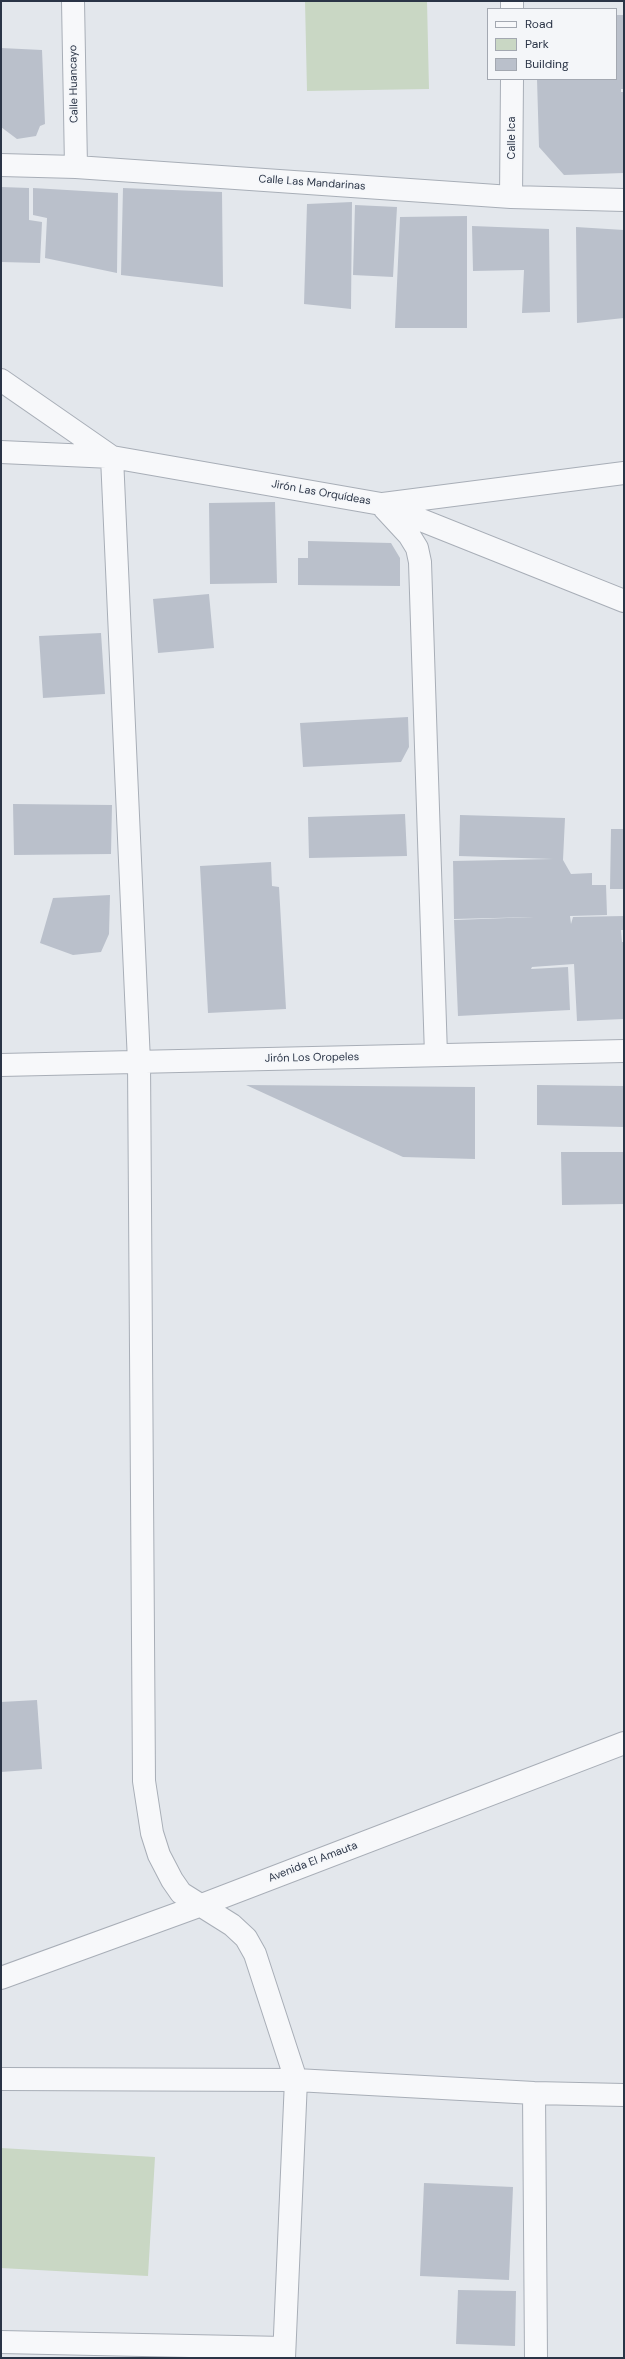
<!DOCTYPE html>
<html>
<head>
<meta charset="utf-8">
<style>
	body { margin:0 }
	#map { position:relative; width:625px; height:2359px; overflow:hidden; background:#e3e7ec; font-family:"DM Sans",sans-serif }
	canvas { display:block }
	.frame { position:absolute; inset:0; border:2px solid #2a3446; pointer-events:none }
	.legend { position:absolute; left:487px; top:8px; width:130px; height:72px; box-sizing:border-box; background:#f4f6f9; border:1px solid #a3a8b1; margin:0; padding:5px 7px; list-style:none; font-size:12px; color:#2a3446 }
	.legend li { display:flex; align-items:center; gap:8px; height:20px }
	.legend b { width:20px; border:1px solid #a3a8b1 }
</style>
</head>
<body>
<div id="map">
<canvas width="625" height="2359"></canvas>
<div class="frame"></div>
<ul class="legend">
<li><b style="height:5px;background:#f7f8fa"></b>Road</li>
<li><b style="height:11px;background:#c9d7c4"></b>Park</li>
<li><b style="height:11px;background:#bac0cb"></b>Building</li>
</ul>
</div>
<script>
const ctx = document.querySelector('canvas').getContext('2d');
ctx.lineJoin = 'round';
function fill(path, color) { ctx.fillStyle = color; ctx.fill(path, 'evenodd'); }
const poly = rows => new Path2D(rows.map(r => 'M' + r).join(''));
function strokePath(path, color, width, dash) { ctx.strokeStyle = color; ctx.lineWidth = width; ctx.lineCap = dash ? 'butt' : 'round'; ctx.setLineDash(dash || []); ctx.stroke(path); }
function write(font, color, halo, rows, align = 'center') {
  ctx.font = font + ' "DM Sans",sans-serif'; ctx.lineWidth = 3; ctx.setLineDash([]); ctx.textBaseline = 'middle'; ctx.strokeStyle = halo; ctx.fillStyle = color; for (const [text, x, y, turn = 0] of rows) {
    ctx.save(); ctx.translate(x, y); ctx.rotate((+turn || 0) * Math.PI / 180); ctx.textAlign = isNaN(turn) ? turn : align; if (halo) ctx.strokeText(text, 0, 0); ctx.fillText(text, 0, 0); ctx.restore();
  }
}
fill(poly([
	[305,1,427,1,429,89,307,91],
	[1,2148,155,2157,148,2276,1,2268]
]), '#c9d7c4');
fill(poly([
	[616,15,624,15,624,89,621,89,621,92,624,92,624,173,564,175,539,147,537,79,616,79],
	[1,48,42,50,45,124,40,126,36,136,17,139,1,127],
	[1,187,29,188,29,220,42,222,40,263,1,262],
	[33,188,118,193,117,273,45,258,47,218,33,215],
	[123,188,222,192,223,287,121,275],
	[352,202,351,309,304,304,307,204],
	[355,205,397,207,393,277,353,275],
	[467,216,467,328,395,328,400,217],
	[472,226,549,229,550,312,522,313,524,270,473,271],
	[576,227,624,230,624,318,577,323],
	[275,502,277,583,210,584,209,503],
	[308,541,391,543,400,558,400,586,298,585,298,558,308,558],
	[209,594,214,648,158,653,153,599],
	[101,633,105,694,43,698,39,636],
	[408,717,409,747,401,762,303,767,300,723],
	[13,804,112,805,111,854,14,855],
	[405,814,407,856,309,858,308,817],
	[460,815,565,818,563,860,571,874,592,873,592,885,606,885,607,915,570,916,571,924,573,917,624,916,624,930,621,930,622,942,624,942,624,1019,577,1021,574,964,532,967,531,969,568,967,570,1010,458,1016,454,920,534,917,454,919,453,861,553,859,459,856],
	[611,829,624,829,624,889,610,889],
	[271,862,272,886,279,887,286,1009,208,1013,200,866],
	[110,895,109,934,101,952,73,955,40,943,53,898],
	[246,1085,475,1087,475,1159,403,1157],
	[537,1085,624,1086,624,1127,537,1125],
	[561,1152,624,1152,624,1204,562,1205],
	[37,1700,42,1769,1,1772,1,1702],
	[424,2183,513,2187,509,2280,420,2276],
	[458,2290,516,2291,515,2346,456,2344]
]), '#bac0cb');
const minor = poly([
	[73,1,76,167],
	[512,9,512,1],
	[1,165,76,167,511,197,624,200],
	[511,197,512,79],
	[1,380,112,457,139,1062,144,1781,152,1833,159,1855,172,1880,181,1893,232,1925,246,1938,255,1954,296,2080,284,2358],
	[1,452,112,457,381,504,624,601],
	[383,504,624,473],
	[384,508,409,535,417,548,420,562,436,1055],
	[1,1065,624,1051],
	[1,1978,199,1906,624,1743],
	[1,2079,296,2080,534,2093,624,2095],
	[534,2093,536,2358],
	[1,2342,284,2348]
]);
strokePath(minor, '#a8aeb7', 24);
strokePath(minor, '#f7f8fa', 22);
write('11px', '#2a3446', '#f4f6f9', [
	["Calle Huancayo",74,84,-91],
	["Calle Ica",512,138,-90],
	["Calle Las Mandarinas",312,183,4],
	["Jirón Las Orquídeas",321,493,10],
	["Jirón Los Oropeles",312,1058,-1],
	["Avenida El Amauta",313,1862,-21]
]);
</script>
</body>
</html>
